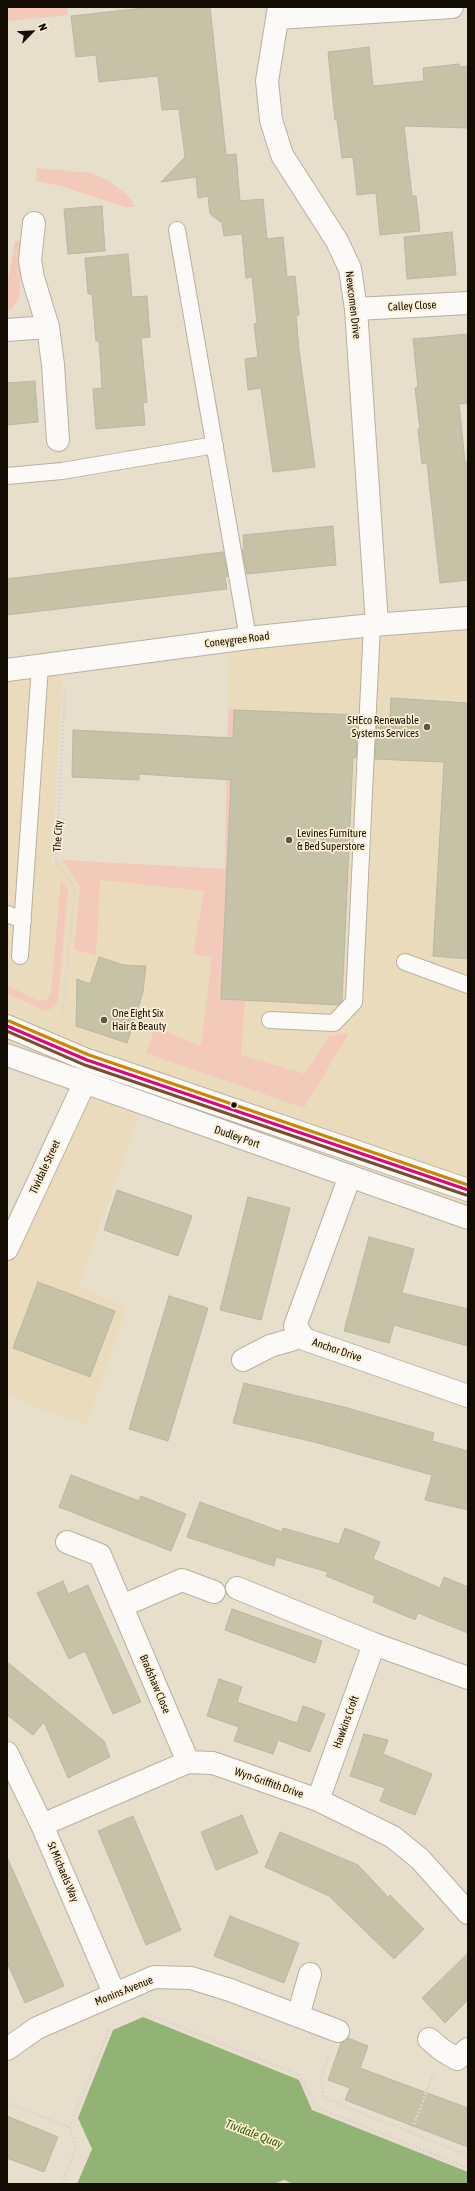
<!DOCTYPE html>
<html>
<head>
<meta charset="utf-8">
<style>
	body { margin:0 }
	#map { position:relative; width:475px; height:2191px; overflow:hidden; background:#e7decb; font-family:"Asap Condensed",sans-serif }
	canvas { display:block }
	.frame { position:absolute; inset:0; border:8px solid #120c03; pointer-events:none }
	.north { position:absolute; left:12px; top:12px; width:40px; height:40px; -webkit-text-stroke:3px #fdefd4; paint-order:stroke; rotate:66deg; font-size:11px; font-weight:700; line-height:16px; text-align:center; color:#120c03 }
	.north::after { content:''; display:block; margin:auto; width:14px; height:18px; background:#120c03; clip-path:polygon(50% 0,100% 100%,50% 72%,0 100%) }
</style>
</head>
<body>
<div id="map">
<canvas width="475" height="2191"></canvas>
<div class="frame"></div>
<div class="north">N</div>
</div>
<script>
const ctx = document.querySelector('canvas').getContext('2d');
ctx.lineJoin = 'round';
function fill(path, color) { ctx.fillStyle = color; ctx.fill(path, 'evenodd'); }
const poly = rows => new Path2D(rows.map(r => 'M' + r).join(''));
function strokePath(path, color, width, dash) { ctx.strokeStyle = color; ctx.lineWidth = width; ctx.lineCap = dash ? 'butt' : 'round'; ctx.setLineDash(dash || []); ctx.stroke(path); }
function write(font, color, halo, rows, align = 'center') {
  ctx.font = font + ' "Asap Condensed",sans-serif'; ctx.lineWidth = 3.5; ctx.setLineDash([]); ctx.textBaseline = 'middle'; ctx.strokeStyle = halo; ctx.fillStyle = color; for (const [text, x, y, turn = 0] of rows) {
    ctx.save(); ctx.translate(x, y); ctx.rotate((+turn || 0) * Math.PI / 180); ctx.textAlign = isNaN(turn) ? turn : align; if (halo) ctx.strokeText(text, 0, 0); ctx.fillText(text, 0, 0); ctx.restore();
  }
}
fill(poly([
	[468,618,468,1205,147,1094,78,1287,127,1307,87,1424,33,1407,7,1392,7,1249,84,1084,37,1054,7,1041,7,670,63,664,51,865,62,860,225,869,229,641]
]), '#ebdbbd');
fill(poly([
	[7,7,67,7,68,15,7,21],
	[37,168,91,173,107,180,121,190,131,199,134,207,125,207,61,186,36,181],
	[15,241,22,242,19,297,13,308,7,310,7,287],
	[228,709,234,710,221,999,245,1000,241,1055,305,1074,329,1036,349,1033,304,1108,146,1053,155,1027,201,1046,212,957,193,954,204,891,100,880,96,956,74,949,80,886,62,860,225,869],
	[61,879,68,890,58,1002,51,1009,45,1011,7,993,7,985,39,1001,47,999,51,992]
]), '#f3caba');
fill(poly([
	[143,2017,299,2080,312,2110,468,2172,468,2184,293,2184,284,2180,274,2184,77,2184,92,2149,78,2118,113,2030]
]), '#92b375');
const building = poly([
	[153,7,210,7,226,155,236,154,240,201,263,199,267,239,283,237,287,277,295,276,299,315,296,315,299,350,315,467,273,472,261,388,248,390,245,359,258,357,254,324,257,323,252,277,246,278,242,234,224,236,222,223,210,214,208,196,198,198,196,177,161,182,185,157,179,109,162,110,158,76,99,82,96,55,76,57,71,16,153,7],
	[369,47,373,86,424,81,423,68,459,64,459,67,468,66,468,128,404,126,412,196,416,196,420,231,380,235,376,193,357,195,353,157,342,158,337,120,335,120,328,52,369,47],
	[102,206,105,251,68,254,64,209,102,206],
	[452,232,456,275,407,279,404,237,452,232],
	[128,254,132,297,147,296,150,337,141,338,147,402,143,403,145,425,96,429,93,389,102,388,99,341,96,341,92,294,88,294,85,258,128,254],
	[468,334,468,403,459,404,465,462,468,462,468,580,440,583,427,463,422,464,418,429,420,429,415,388,418,387,413,339,468,334],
	[35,381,38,422,7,425,7,383,35,381],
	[333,526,336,565,247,574,242,550,244,549,243,535,333,526],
	[223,552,228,576,225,577,227,589,7,615,7,579,223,552],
	[391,698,468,703,468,959,433,956,444,762,375,759,377,716,390,717,391,698],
	[234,710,358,715,356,758,353,757,342,1001,338,1005,221,999,231,780,139,774,139,780,72,777,73,730,233,738,234,710],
	[99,957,123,965,146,966,143,992,127,1043,76,1026,77,979,90,984,99,957],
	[117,1190,192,1216,178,1256,104,1230,117,1190],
	[248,1197,290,1208,261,1320,220,1310,248,1197],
	[369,1237,414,1249,402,1293,468,1309,468,1346,394,1325,389,1343,344,1331,369,1237],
	[38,1282,115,1311,90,1377,13,1348,38,1282],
	[169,1296,208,1308,168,1441,129,1429,169,1296],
	[244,1383,344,1407,434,1433,432,1441,468,1451,468,1510,425,1500,432,1475,318,1443,233,1423,244,1383],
	[71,1475,139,1501,141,1496,186,1514,171,1551,59,1507,71,1475],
	[200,1502,282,1532,283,1528,339,1544,345,1528,380,1542,373,1559,440,1588,444,1577,468,1587,468,1633,418,1613,415,1620,373,1602,375,1596,326,1576,328,1572,276,1557,274,1566,187,1537,200,1502],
	[63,1581,68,1594,88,1585,141,1702,113,1714,85,1651,69,1659,37,1593,63,1581],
	[232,1609,322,1641,315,1663,225,1630,232,1609],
	[7,1662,104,1741,110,1757,68,1778,44,1722,33,1735,7,1715,7,1662],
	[219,1679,242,1687,237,1702,297,1723,303,1706,325,1714,310,1752,278,1740,273,1754,234,1741,239,1727,207,1716,219,1679],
	[364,1734,388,1740,383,1754,432,1774,415,1815,380,1801,385,1788,350,1776,364,1734],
	[242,1815,258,1853,216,1870,201,1832,242,1815],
	[133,1816,181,1930,146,1945,98,1831,133,1816],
	[280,1832,358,1865,388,1897,390,1895,424,1929,394,1959,329,1896,265,1867,280,1832],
	[7,1857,64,1986,25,2003,7,1962,7,1857],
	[230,1916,299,1943,284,1983,214,1956,230,1916],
	[468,1953,468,2000,445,2023,422,1998,468,1953],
	[348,2038,368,2046,360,2068,468,2108,468,2147,345,2100,350,2088,328,2080,341,2043,348,2038],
	[7,2116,58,2137,44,2172,7,2158,7,2116]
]);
fill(building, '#c6c2a6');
strokePath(building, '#bab7a8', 1);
const service = poly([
	[177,230,248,638],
	[7,476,62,471,215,445],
	[7,914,23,920],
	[20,956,40,666],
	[405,962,468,985],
	[270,1020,334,1023,354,1002,372,625]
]);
const minor = poly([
	[279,7,267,81,271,120,282,155,337,241,350,269,356,309,377,624],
	[277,18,452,7],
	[34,223,30,260,33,278,48,327,53,365,58,440],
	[356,309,468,303],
	[7,330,48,327],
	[7,670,248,638,372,625,468,618],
	[350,1176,295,1326,304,1339,468,1396],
	[7,1249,84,1084],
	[243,1360,270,1346,291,1340,300,1332],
	[67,1542,100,1555,188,1762],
	[237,1588,374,1644,468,1678],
	[122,1606,182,1580,214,1592],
	[7,1753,42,1825,114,1993],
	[318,1800,374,1644],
	[42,1825,188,1762,213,1763,318,1800,393,1837,420,1859,468,1913],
	[298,2016,310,1974],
	[429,2039,442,2050,457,2059,468,2049],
	[7,2049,37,2028,154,1977,191,1978,230,1990,338,2031]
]);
const trunk = poly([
	[7,1026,87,1060,126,1073,468,1190],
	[7,1055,468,1218]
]);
strokePath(service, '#b8b0a2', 18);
strokePath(minor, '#b8b0a2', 24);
strokePath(trunk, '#b8b0a2', 24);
strokePath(poly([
	[62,1020,75,888,56,862,65,690],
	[143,2012,300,2075,316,2107,468,2168],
	[329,2057,321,2077,324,2098,468,2155],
	[7,2103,69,2127],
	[411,2132,433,2075],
	[62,2184,76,2147,69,2127,110,2027]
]), '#d9d6cf', 2.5, [2, 2]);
strokePath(service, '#fbfaf7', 16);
strokePath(minor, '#fbfaf7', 22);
strokePath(trunk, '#fbfaf7', 22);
strokePath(poly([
	[7,1026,87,1060,468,1190]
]), '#e5007d', 3);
strokePath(poly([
	[7,1031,85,1065,466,1195]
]), '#7a4b2a', 3);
strokePath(poly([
	[9,1021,89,1055,468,1185]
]), '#c98701', 3);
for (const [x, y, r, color] of [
	[427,727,4,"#5d5649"],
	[289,840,4,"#5d5649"],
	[104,1020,4,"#5d5649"],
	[234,1105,3.5,"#120c03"]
]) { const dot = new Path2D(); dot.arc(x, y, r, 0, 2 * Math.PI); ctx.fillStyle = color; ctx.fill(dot); strokePath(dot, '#fdefd4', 1.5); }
write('11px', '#120c03', '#fdefd4', [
	["Newcomen Drive",353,305,83],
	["Calley Close",412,306,-3],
	["Coneygree Road",237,640,-7],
	["The City",58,836,-87],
	["Dudley Port",237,1137,19],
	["Tividale Street",45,1167,-65],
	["Anchor Drive",337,1350,19],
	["Bradshaw Close",155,1684,67],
	["Hawkins Croft",346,1722,-70],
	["Wyn-Griffith Drive",269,1783,19],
	["St Michaels Way",63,1872,67],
	["Monins Avenue",124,1991,-22]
]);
write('11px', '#120c03', '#fdefd4', [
	["SHEco Renewable",419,721,"right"],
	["Systems Services",419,734,"right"],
	["Levines Furniture",297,834],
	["& Bed Superstore",297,847],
	["One Eight Six",112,1014],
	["Hair & Beauty",112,1027]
], 'left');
write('italic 12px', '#316109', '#fdefd4', [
	["Tividale Quay",254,2134,21]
]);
</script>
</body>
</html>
